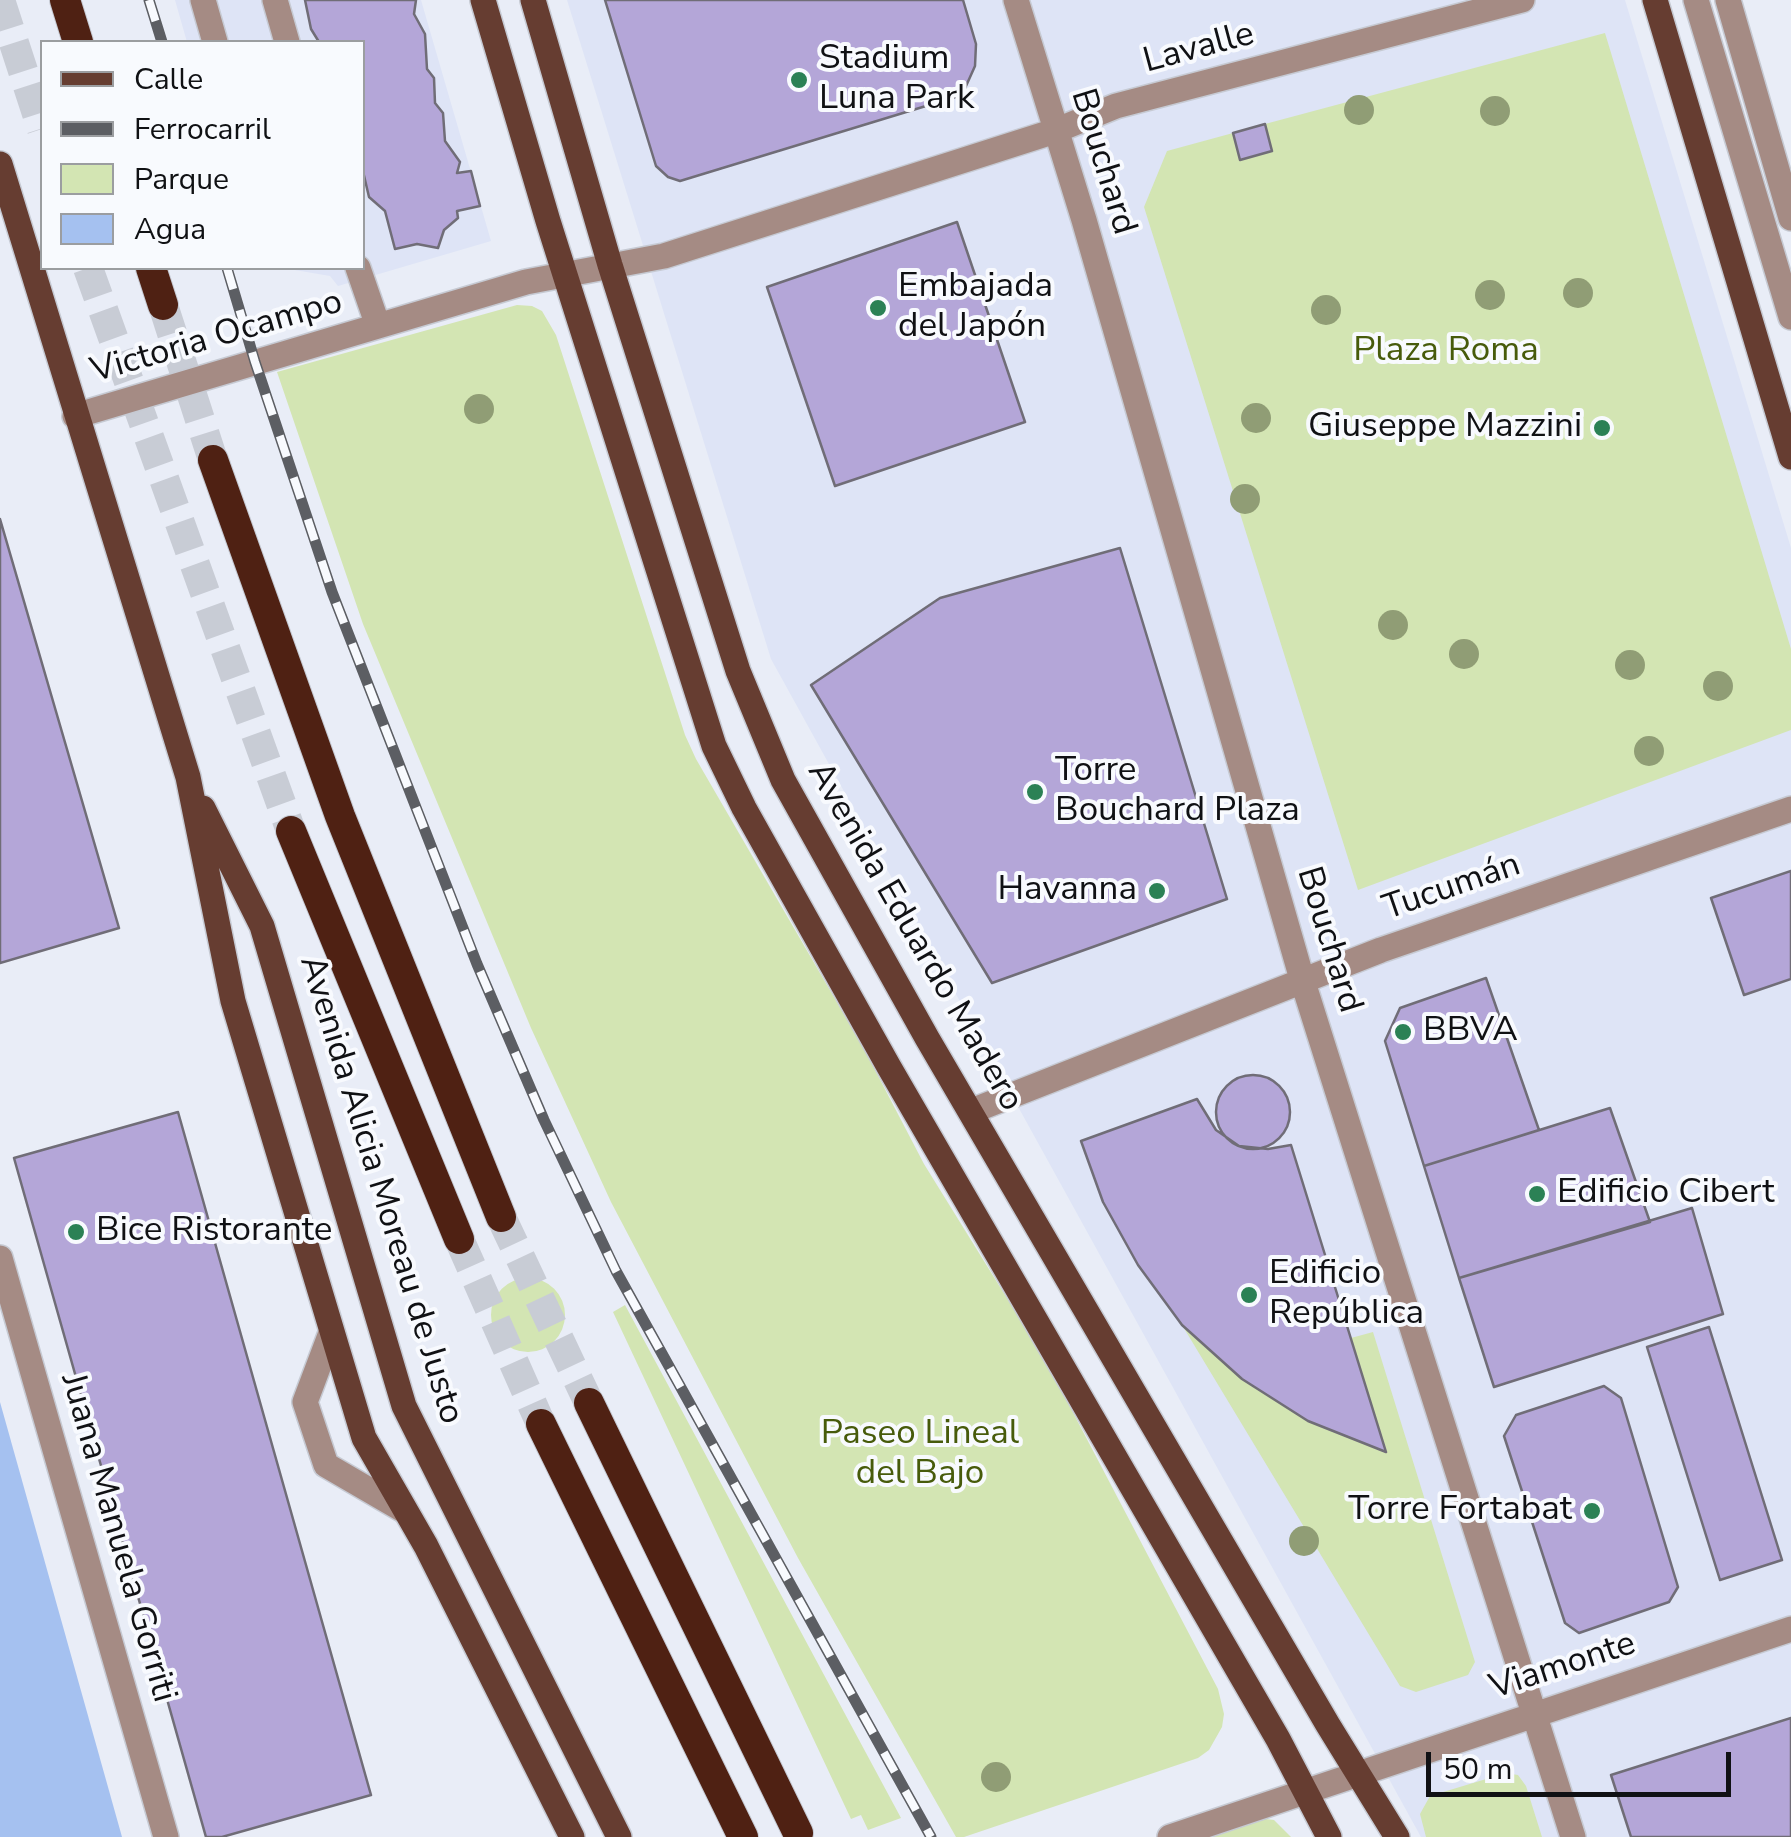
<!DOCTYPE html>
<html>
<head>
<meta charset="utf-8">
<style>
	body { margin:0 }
	#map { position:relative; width:1791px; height:1837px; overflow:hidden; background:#e9edf7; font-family:"Nunito Sans",sans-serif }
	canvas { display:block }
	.legend { position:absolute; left:40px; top:40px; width:325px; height:230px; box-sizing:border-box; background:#f8fafe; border:2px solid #9b9da0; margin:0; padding:12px 18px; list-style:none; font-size:30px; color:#101114 }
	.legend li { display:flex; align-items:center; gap:20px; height:50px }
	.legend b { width:50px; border:2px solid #9b9da0 }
	.scale { position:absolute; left:1426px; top:1752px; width:305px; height:45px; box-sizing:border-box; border:5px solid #101114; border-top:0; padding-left:12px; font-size:30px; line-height:35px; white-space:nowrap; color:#101114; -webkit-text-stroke:8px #f8fafe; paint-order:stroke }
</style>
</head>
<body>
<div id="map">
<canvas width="1791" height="1837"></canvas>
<ul class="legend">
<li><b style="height:12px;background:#663d31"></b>Calle</li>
<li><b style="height:12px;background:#5c5e63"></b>Ferrocarril</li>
<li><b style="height:28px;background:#d3e5b3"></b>Parque</li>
<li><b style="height:28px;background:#a5c1f0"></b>Agua</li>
</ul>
<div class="scale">50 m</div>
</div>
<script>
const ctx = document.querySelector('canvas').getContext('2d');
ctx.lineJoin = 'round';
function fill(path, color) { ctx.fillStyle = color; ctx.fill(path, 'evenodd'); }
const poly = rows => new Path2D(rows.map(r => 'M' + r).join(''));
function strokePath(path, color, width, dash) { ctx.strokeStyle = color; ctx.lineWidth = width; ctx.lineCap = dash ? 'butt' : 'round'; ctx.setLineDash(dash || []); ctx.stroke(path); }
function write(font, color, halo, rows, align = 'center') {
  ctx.font = font + ' "Nunito Sans",sans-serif'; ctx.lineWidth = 8; ctx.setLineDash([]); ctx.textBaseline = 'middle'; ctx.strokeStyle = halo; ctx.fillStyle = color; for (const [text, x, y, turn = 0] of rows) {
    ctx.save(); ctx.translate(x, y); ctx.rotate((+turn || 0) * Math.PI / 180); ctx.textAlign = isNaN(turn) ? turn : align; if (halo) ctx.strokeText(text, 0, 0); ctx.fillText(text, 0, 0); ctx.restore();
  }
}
fill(poly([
	[175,0,421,0,491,241,338,286,330,276,283,268,362,268,362,42,187,42],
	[567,0,1625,0,1791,548,1791,1837,1421,1837,771,659]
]), '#dee4f6');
fill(poly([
	[1605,33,1791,649,1791,730,1358,890,1144,207,1167,151,1233,133,1241,159,1272,151,1265,124],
	[517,305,532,306,542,311,556,335,685,735,696,759,864,1049,924,1164,1047,1363,1218,1689,1224,1714,1222,1727,1209,1750,1198,1758,964,1837,956,1837,798,1558,611,1202,531,1028,363,624,277,372],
	'491 1315a37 37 0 1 1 74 0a37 37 0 1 1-74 0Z',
	[625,1305,901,1818,868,1830,861,1815,851,1819,613,1312],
	[1182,1325,1242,1379,1385,1451,1351,1338,1373,1332,1475,1662,1468,1675,1416,1692,1400,1686],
	[1506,1773,1518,1775,1526,1786,1542,1837,1426,1837,1420,1814,1430,1796],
	[1258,1818,1274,1820,1291,1837,1201,1837]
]), '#d3e5b3');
fill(poly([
	[0,1402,122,1837,0,1837]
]), '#a5c1f0');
const building = poly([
	[305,0,416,0,414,14,425,34,427,69,434,78,435,103,443,113,445,141,460,162,457,173,471,171,480,206,457,211,458,218,444,230,438,248,417,244,395,249,385,211,369,197,362,167,362,42,319,42,311,29,305,0],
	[605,0,963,0,976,44,975,66,962,95,680,181,668,177,656,166,605,0],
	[1265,124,1272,151,1240,160,1233,133,1265,124],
	[957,222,1025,422,835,486,767,287,957,222],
	[0,519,119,928,0,963,0,519],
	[1120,548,1227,899,992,983,811,685,940,598,1120,548],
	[1791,871,1791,979,1744,995,1711,898,1791,871],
	[1486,978,1539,1130,1424,1166,1385,1041,1400,1008,1486,978],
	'1216 1112a37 37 0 1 1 74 0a37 37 0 1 1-74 0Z',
	[1197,1099,1216,1130,1239,1146,1268,1149,1291,1145,1386,1452,1308,1421,1242,1379,1182,1325,1138,1265,1103,1202,1081,1141,1197,1099],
	[1610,1108,1650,1222,1459,1278,1424,1166,1610,1108],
	[178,1112,371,1795,222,1837,206,1837,14,1158,178,1112],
	[1692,1208,1723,1314,1494,1387,1459,1278,1692,1208],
	[1709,1327,1782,1560,1720,1580,1647,1347,1709,1327],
	[1604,1386,1621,1398,1678,1587,1669,1602,1579,1633,1565,1623,1504,1436,1516,1415,1604,1386],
	[1791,1718,1791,1837,1631,1837,1611,1775,1791,1718]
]);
fill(building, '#b4a6d8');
strokePath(building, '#706d77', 2.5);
strokePath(poly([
	[0,0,42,129],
	[88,268,291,831],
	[163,305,213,460],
	[501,1217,589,1403],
	[459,1239,541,1424]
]), '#c8ccd5', 30, [30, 15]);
const minor = poly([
	[203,0,215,42],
	[275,0,287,42],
	[1016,0,1084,220,1302,979,1573,1837],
	[1696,0,1791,317],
	[1728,0,1791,218],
	[358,268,378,326],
	[75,416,526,282,664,256,1055,131,1116,106,1522,0],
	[972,1111,1381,950,1791,809],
	[0,1258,166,1837],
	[331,1333,305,1402,326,1465,405,1511],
	[1170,1837,1791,1629]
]);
const major = poly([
	[483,0,548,221,714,746,744,808,889,1067,1278,1739,1329,1837],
	[533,0,610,265,738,671,783,780,927,1038,1328,1725,1397,1837],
	[1655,0,1791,457],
	[0,164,188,777,233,1001,364,1438,426,1546,572,1837],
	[203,808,262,926,404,1406,619,1837]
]);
const highway = poly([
	[65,0,78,42],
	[151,268,163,305],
	[213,460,340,816,501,1217],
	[291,831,459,1239],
	[589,1403,798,1833],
	[541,1424,743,1837]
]);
strokePath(minor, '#c6cad3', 28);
strokePath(major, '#c6cad3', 28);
strokePath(highway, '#c6cad3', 32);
strokePath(minor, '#a58b84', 25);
strokePath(major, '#663d31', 25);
strokePath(highway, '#4f2113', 30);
const rail = poly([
	[149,0,162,42],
	[227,268,255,362,332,592,477,964,544,1120,616,1271,931,1837]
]);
strokePath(rail, '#5c5e63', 11);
strokePath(rail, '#f8fafe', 8, [22]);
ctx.fillStyle = '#909d75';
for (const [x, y] of [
	[1359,110],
	[1495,111],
	[1578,293],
	[1490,295],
	[1326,310],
	[479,409],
	[1256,418],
	[1245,499],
	[1393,625],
	[1464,654],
	[1630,665],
	[1718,686],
	[1649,751],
	[1304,1541],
	[996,1777]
]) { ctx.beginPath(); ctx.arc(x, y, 15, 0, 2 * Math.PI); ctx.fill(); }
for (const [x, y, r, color] of [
	[799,80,10,"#2b8155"],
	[878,308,10,"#2b8155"],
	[1602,428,10,"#2b8155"],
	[1035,792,10,"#2b8155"],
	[1157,891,10,"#2b8155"],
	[1403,1032,10,"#2b8155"],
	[1537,1194,10,"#2b8155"],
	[76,1232,10,"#2b8155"],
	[1249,1295,10,"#2b8155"],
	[1592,1511,10,"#2b8155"]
]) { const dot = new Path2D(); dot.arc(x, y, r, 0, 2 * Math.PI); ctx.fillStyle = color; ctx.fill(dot); strokePath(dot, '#f8fafe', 4); }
write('35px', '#101114', '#f8fafe', [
	["Lavalle",1199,49,-15],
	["Bouchard",1102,162,73],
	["Victoria Ocampo",217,338,-16],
	["Tucumán",1452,888,-19],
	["Avenida Eduardo Madero",914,937,60],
	["Bouchard",1328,940,73],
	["Avenida Alicia Moreau de Justo",380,1190,73],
	["Juana Manuela Gorriti",117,1538,74],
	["Viamonte",1563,1667,-18]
]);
write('35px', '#101114', '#f8fafe', [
	["Stadium",819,60],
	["Luna Park",819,100],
	["Embajada",898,288],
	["del Japón",898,328],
	["Giuseppe Mazzini",1582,428,"right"],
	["Torre",1055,772],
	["Bouchard Plaza",1055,812],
	["Havanna",1137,891,"right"],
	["BBVA",1423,1032],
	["Edificio Cibert",1557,1194],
	["Bice Ristorante",96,1232],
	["Edificio",1269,1275],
	["República",1269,1315],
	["Torre Fortabat",1572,1511,"right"]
], 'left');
write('35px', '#475b0b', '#f8fafe', [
	["Plaza Roma",1446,352],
	["Paseo Lineal",920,1435],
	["del Bajo",920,1475]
]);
</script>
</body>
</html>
